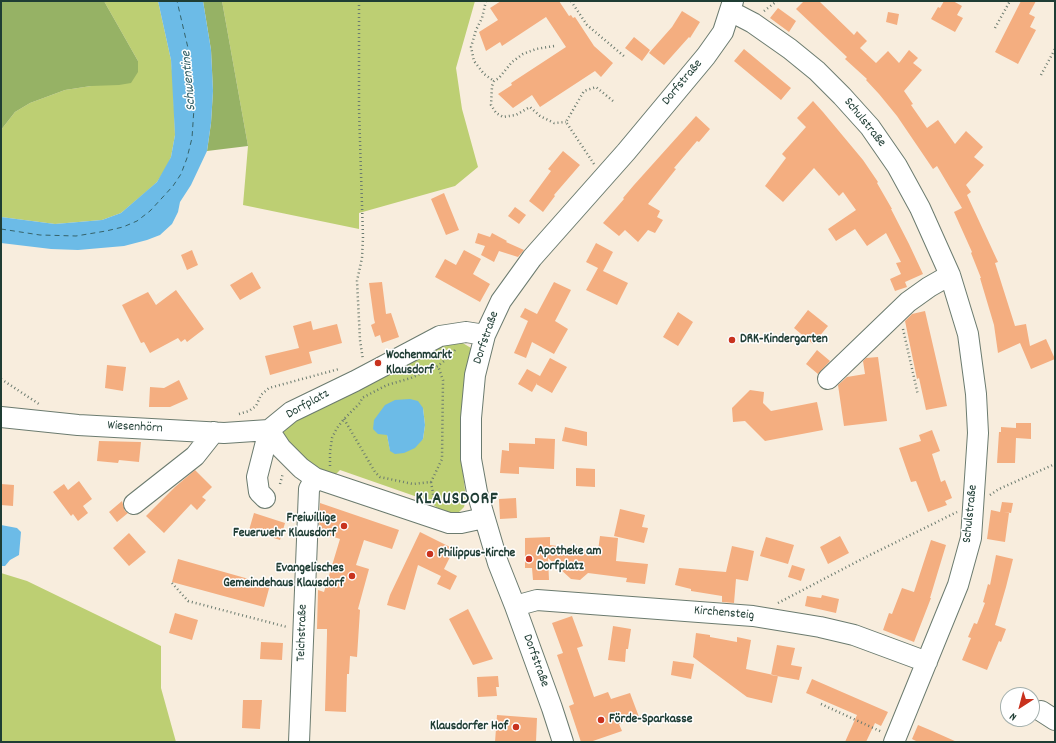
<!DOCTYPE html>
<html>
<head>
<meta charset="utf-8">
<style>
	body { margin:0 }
	#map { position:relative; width:1056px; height:743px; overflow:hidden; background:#f8eddd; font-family:Dekko,sans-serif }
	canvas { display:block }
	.frame { position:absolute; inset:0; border:2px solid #1f3d34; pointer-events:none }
	.north { position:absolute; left:1000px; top:687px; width:40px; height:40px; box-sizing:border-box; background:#fff; border:1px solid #a5b1ae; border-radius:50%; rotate:216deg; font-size:11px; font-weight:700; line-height:16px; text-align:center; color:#1f3d34 }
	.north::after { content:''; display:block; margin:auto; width:14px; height:18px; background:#c8321e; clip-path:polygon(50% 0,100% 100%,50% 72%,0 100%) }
</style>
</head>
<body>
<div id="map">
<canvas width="1056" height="743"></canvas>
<div class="frame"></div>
<div class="north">N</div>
</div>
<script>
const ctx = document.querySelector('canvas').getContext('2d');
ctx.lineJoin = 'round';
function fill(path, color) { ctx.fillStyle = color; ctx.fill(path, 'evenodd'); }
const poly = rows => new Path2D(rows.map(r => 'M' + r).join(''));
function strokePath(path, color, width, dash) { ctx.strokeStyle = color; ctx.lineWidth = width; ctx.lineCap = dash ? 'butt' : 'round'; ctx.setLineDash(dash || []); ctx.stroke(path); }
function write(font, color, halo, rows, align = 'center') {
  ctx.font = font + ' Dekko,sans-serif'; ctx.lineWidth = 3; ctx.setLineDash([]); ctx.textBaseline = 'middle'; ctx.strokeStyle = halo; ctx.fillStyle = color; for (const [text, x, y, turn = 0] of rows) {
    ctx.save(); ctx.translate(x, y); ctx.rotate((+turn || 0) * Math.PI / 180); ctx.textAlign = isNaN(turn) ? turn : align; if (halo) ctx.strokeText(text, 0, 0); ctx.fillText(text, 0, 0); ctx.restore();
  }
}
fill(poly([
	[104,1,158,1,171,60,173,82,175,135,171,157,166,168,157,182,147,191,121,213,102,220,55,224,1,217,1,130,15,112,30,103,65,90,91,86,138,61],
	[222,1,475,1,456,68,462,109,478,167,455,186,359,213,359,229,243,205,248,146],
	[456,339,471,348,472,356,463,400,460,448,466,499,464,507,459,512,454,513,444,512,426,500,340,470,334,476,296,457,281,430,304,412],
	[423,408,425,425,423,439,390,450,387,435],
	[1,573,27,581,161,646,161,688,176,742,1,742]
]), '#bdcf73');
fill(poly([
	[1,1,104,1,138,61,138,72,131,83,119,85,91,86,65,90,30,103,15,112,1,130],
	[203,1,222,1,248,146,207,151,211,123,213,91,211,50]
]), '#96b265');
fill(poly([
	[158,1,203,1,211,50,213,91,211,123,207,151,191,185,180,202,178,212,172,224,160,235,147,240,124,246,78,250,51,249,1,243,1,217,55,224,102,220,121,213,157,182,171,157,175,135,171,60],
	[410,399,418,401,423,408,425,425,423,439,415,448,404,453,395,454,390,451,387,435,378,434,373,429,374,420,385,405,395,400],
	[1,525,17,528,21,532,19,555,10,560,5,566,1,566]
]), '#6cbbe7');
strokePath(poly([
	[1,229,40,235,76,236,106,231,123,227,137,221,150,211,173,186,181,174,187,158,192,138,194,108,188,48,177,1]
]), '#36636a', 1, [5, 4]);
fill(poly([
	[501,1,559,1,569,16,571,15,573,18,575,17,594,46,613,63,601,77,595,71,540,107,532,95,513,108,498,94,512,85,511,83,566,47,546,17,502,46,500,42,486,51,479,32,498,20,490,8],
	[804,1,819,1,854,35,857,31,867,41,860,48,876,63,888,51,899,63,909,50,918,58,913,63,922,70,904,91,913,104,911,105,927,128,938,120,955,144,966,131,983,147,974,157,984,165,966,185,971,192,967,195,998,262,995,263,1015,326,1026,324,1030,346,1046,339,1055,359,1031,369,1020,343,998,353,994,325,980,278,981,278,971,253,972,252,954,212,962,208,937,166,933,169,897,116,879,94,866,80,867,79,845,59,847,57,796,9],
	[944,1,953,1,962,6,957,15,963,18,955,32,931,19,938,7,940,8],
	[1021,1,1036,1,1029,14,1035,17,1030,27,1036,30,1018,64,995,52],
	[778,8,796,21,789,32,770,18],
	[682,11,700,22,690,38,689,37,664,65,649,53,672,27],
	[888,12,899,14,897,25,886,22],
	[634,37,650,50,642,61,625,48],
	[744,49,791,88,781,100,734,61],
	[813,101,823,112,863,160,878,182,877,183,892,209,891,209,909,244,923,274,905,282,907,287,895,291,890,279,901,274,896,263,901,262,886,233,867,246,855,229,836,241,828,229,856,210,843,192,839,196,814,168,783,202,765,186,786,158,782,154,806,127,797,118],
	[696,116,710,129,699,142,697,141,674,168,676,169,648,204,660,211,657,217,663,220,655,233,648,230,638,242,625,230,619,236,603,223,624,199,623,198,634,185],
	[563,151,580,165,554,195,555,196,543,212,529,201,551,171,548,169],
	[444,193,459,230,446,235,431,199],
	[515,207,526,215,519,224,508,216],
	[478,233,490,237,492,233,507,241,506,242,524,250,518,257,499,251,494,262,481,255,485,246,475,243],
	[596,243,613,252,603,271,628,283,617,305,586,290,598,268,586,262],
	[192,250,198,265,187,270,181,255],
	[464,250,481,259,473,274,490,284,480,302,435,277,445,259,456,265],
	[252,272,261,288,240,300,230,285],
	[382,282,386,314,391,313,399,337,382,343,380,335,375,337,371,325,375,323,374,319,369,283],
	[554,282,571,290,555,321,568,329,554,354,532,342,526,358,514,353,528,321,520,317,525,308,537,314],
	[176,290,204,329,187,342,185,339,181,342,178,338,150,353,144,342,141,343,122,305,148,292,156,305],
	[808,310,828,326,813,344,794,328],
	[925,311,947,406,926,410,919,378,917,379,905,321,912,314],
	[678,312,693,322,678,346,663,337],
	[311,321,313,330,337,324,342,343,309,352,312,363,270,375,265,356,299,348,293,326],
	[817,350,830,361,818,374,806,364],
	[878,357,887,421,844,426,838,385,847,377,865,374,863,361,866,358],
	[550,358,567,367,552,393,536,384,537,383,532,392,518,384,527,369,540,376],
	[107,365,126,367,123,391,105,388],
	[179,380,188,399,170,407,149,407,150,387,164,388],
	[750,390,764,392,763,403,771,411,817,402,823,430,765,441,745,421,733,422,732,408],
	[1016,423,1031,423,1031,439,1016,438,1015,463,997,463,999,432,1001,432,1001,427,1016,428],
	[565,427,587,432,587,446,562,441],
	[932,430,940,451,932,454,941,482,945,480,952,498,945,501,947,505,928,512,916,481,911,482,899,448,921,441,919,435],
	[535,438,555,439,554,469,519,467,519,474,500,473,502,450,509,451,509,443,535,444],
	[99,441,141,442,139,462,119,460,118,463,97,461],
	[576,468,595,469,595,487,576,486],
	[195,470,212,487,202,497,206,500,197,510,191,504,164,533,146,516,175,487],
	[79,481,92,499,83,506,88,513,78,521,73,514,71,516,53,492,64,484,68,490],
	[1,484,14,485,13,506,1,505],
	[516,498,517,518,500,519,499,499],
	[122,501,125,511,128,513,117,522,109,512],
	[1002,502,1013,503,1011,513,1004,512,1009,513,1005,542,987,539,991,510,1000,512],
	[320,503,399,530,392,549,364,540,356,565,369,569,358,609,360,610,357,657,350,656,349,674,347,674,346,712,325,711,327,634,327,629,317,629,318,590,324,592,340,539,319,532],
	[620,509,645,515,642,527,648,528,644,543,614,536],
	[254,513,285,523,280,540,249,530],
	[420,532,454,549,444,569,457,576,450,590,437,584,441,576,418,565,405,610,387,605,390,595],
	[129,533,146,552,129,566,113,548],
	[600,536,618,538,616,561,648,564,645,584,626,582,627,578,588,573,580,580,571,579,548,558,549,580,533,580,532,568,525,568,525,538,550,537,550,545,598,551],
	[840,536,849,553,828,564,820,547],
	[766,537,794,545,788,564,760,556],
	[931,540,946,545,930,598,931,598,914,642,883,630,889,613,892,614,902,588,914,592],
	[732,546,754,551,748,581,736,579,734,603,722,602,722,596,691,591,691,589,675,585,679,568,726,572],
	[996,555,1013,559,1006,587,995,625,1006,629,1001,642,999,641,987,670,962,660,971,638,968,637,974,623,977,624,985,603,983,602,988,584,990,585],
	[178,559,270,585,264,607,172,582],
	[792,565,805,569,801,581,788,577],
	[822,595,839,599,836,613,805,606,807,596,821,598],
	[468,609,493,659,473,665,449,619],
	[175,613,198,620,192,640,169,633],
	[572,616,583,646,577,648,594,697,608,692,611,699,630,693,639,717,619,724,622,731,590,742,581,742,569,706,574,704,557,655,563,653,552,623],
	[613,626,631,629,628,649,626,649,625,662,608,660],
	[696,633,710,635,710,637,737,642,737,637,751,640,746,669,778,676,772,703,747,697,693,657],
	[261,642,283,643,282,660,260,659],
	[777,645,795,648,791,665,802,667,799,680,771,675],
	[673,661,694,664,691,679,671,675],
	[498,676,499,687,496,687,497,696,478,697,477,677],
	[812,679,888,712,881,726,875,723,866,742,845,742,857,715,806,693],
	[243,700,262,700,260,729,242,728],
	[497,715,537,718,536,742,495,742],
	[918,725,930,730,957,742,918,742,912,739]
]), '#f4ae80');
const minor = poly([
	[730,11,753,23,790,49,817,71,842,96,870,127,897,166,920,208,950,275,968,334,976,394,978,433,971,538,958,585,894,742],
	[828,379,908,302,929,287,950,275],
	[1,417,78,425,224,433,269,430,257,477,259,492,265,498],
	[134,504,195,456,214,432],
	[484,518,461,523,449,523,315,478,301,468,281,448,269,430,291,412,355,381,440,336,466,332,485,335],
	[515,606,537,600,753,616,820,627,854,635,927,662],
	[1041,711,1055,720],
	[299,742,309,489,315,478],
	[563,742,552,708,515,606,498,563,477,492,471,459,471,418,475,375,485,335,501,301,532,258,626,152,706,56,723,32,733,1]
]);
strokePath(minor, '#6b7b6f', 22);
strokePath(poly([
	[359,1,359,109,363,237,362,258,357,281,360,340,363,360],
	[486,1,482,18,476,30,471,47,474,61,484,74,494,81],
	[571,1,587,25,625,57],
	[764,11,777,1],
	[995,28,1010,1],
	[554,46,536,49,523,54,512,62,499,78,494,81,492,86,491,105,496,113,503,117,516,115,530,107,540,116,554,123,566,122],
	[1041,75,1055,49],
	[594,164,566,122,584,91,596,87,613,101],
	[903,329,918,395],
	[1,379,39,404],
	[239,414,249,411,256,406,261,395,269,388,339,369],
	[344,419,375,472,380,477,413,484,431,482,442,459,443,380,438,366],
	[330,466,330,452,332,438,337,428,344,419,360,403,362,398,387,385,411,378,438,366,450,356,455,350],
	[431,482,433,493,433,501],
	[280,484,283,473],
	[990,495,999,489,1055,464],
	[172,583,188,601,287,627],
	[778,603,862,559,957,512],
	[821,704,882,732]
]), '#6b7b6f', 2.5, [1, 3]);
strokePath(minor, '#fff', 20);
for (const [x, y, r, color] of [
	[732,340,4,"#c8321e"],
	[378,363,4,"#c8321e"],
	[344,526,4,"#c8321e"],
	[430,554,4,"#c8321e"],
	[529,559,4,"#c8321e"],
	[352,576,4,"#c8321e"],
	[601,720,4,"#c8321e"],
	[516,727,4,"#c8321e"]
]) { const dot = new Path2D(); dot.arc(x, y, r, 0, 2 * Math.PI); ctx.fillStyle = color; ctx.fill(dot); strokePath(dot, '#fff', 1.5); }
write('13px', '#1f3d34', '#fff', [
	["Dorfstraße",683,83,-50],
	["Schulstraße",864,123,51],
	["Dorfstraße",487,338,-71],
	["Dorfplatz",308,405,-29],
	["Wiesenhörn",135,428,3],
	["Schulstraße",971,514,-84],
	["Kirchensteig",724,614,5],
	["Teichstraße",303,633,-88],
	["Dorfstraße",535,661,70]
]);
write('bold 13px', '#1f3d34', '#fff', [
	["DRK-Kindergarten",740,340],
	["Wochenmarkt",386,356],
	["Klausdorf",386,371],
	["Freiwillige",336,519,"right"],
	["Feuerwehr Klausdorf",336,534,"right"],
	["Apotheke am",537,552],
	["Dorfplatz",537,567],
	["Philippus-Kirche",438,554],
	["Evangelisches",344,569,"right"],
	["Gemeindehaus Klausdorf",344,584,"right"],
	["Förde-Sparkasse",609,720],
	["Klausdorfer Hof",508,727,"right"]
], 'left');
write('italic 14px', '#36636a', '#fff', [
	["Schwentine",190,81,-95]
]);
ctx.letterSpacing = '1px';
write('bold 17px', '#1f3d34', '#fff', [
	["KLAUSDORF",457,501]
]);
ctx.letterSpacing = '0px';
</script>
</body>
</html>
